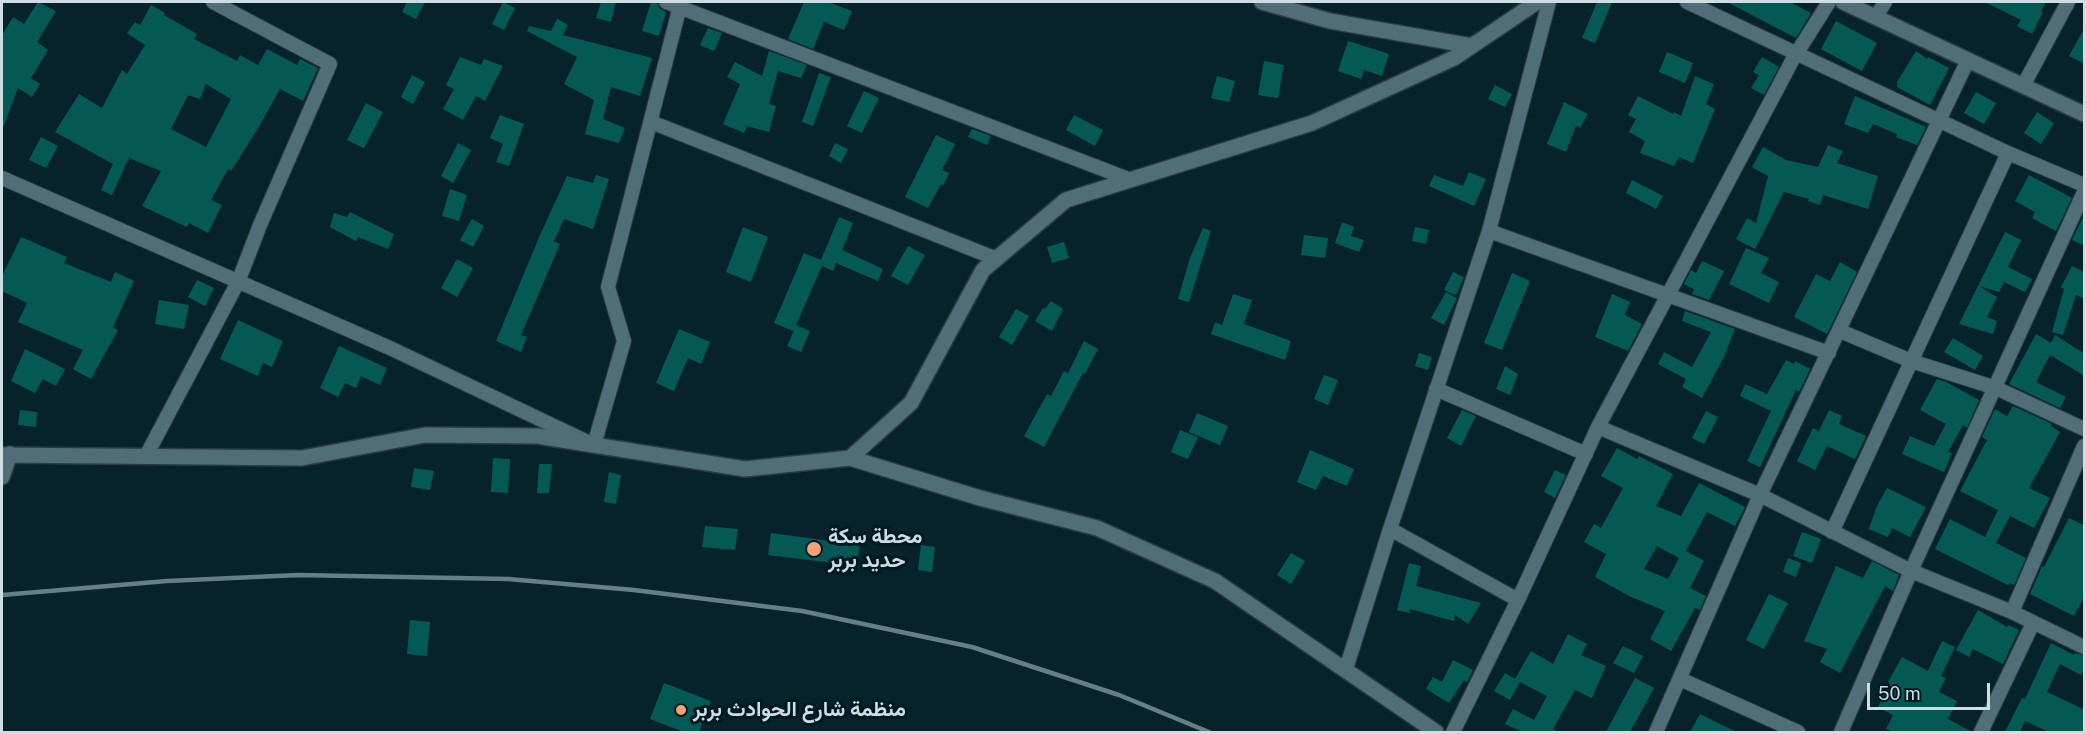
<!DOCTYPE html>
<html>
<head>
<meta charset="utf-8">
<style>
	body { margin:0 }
	#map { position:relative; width:2086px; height:734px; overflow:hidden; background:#06232c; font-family:"Public Sans",sans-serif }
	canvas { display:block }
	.frame { position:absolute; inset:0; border:3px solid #cddde3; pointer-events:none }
	.scale { position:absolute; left:1867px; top:683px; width:123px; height:27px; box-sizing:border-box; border:3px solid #cddde3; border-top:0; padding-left:8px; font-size:18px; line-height:21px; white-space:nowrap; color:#cddde3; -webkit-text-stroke:4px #001a22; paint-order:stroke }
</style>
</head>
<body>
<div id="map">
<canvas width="2086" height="734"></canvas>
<div class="frame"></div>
<div class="scale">50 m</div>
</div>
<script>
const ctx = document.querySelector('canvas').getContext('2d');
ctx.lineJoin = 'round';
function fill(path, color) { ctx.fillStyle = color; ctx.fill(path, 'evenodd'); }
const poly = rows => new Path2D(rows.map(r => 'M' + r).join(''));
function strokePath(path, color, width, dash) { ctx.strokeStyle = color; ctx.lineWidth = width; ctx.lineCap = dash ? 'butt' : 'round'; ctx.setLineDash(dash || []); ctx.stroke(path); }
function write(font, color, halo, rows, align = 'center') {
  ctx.font = font + ' "Public Sans",Vazirmatn,sans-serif'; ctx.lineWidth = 6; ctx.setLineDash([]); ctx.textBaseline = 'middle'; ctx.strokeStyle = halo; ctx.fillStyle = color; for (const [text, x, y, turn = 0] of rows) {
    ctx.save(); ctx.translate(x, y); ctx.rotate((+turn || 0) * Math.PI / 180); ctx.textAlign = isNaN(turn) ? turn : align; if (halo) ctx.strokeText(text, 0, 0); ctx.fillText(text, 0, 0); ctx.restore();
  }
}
fill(poly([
	[38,2,56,11,37,42,48,50,31,78,40,84,32,97,18,88,3,128,2,128,2,35,13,17,24,24],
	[407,2,425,2,416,19,402,12],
	[503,2,515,8,504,30,492,24],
	[601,2,616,2,611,22,596,18],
	[651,2,657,2,659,8,666,12,659,36,642,31],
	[804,2,828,2,852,11,844,30,824,22,813,49,788,39],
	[1597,2,1612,2,1595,43,1582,38],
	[1727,2,1790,2,1811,13,1796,38],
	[1985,2,2046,2,2041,11,2043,12,2032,34,2017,26,2021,20],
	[151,5,165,13,164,15,197,34,194,39,237,61,240,55,258,65,267,49,297,65,300,59,318,68,303,101,280,89,257,130,231,171,228,169,211,200,222,205,208,233,189,223,187,227,142,206,161,171,129,158,112,195,101,190,113,164,55,132,79,94,102,108,122,70,127,74,145,45,127,33,135,22,140,25],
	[206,84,231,99,206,147,171,129,188,95,200,99],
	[557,19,568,25,563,35,652,58,640,96,611,87,603,119,625,128,619,143,585,134,594,100,564,84,577,57,527,31,529,26,551,31],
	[1836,21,1877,43,1862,71,1821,49],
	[2085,27,2085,64,2069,56],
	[708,28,722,33,714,51,700,45],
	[1348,41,1389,54,1382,76,1364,70,1361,79,1338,71],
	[769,51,807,65,801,78,778,71,769,104,776,106,769,132,747,126,744,133,723,124,740,84,727,77,735,62,762,76],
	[1916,51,1927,59,1928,57,1949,68,1930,105,1897,87,1897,82],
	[1667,52,1693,63,1685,83,1659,72],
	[460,57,481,65,484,59,503,66,485,101,476,96,463,120,443,109,454,89,446,85],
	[1762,57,1779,67,1764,95,1751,88,1759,75,1753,72],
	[1264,61,1284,65,1278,98,1258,95],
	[819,73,831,77,813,126,802,122],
	[412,75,425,82,413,104,401,97],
	[1217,76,1235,81,1229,102,1211,98],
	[1695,76,1714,84,1706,104,1715,109,1693,163,1679,157,1674,166,1640,153,1645,141,1629,132,1636,119,1628,115,1638,96,1673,114,1674,112,1681,116],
	[1495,85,1512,94,1505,107,1488,99],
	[864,91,879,98,862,133,847,126],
	[1976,92,1996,103,1984,124,1964,113],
	[1855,96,1926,127,1917,145,1896,137,1897,134,1873,124,1868,133,1844,124],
	[1564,102,1588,114,1580,128,1576,126,1566,152,1547,144],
	[366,103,383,112,364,148,347,140],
	[2037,112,2054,123,2041,144,2024,133],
	[500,115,524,124,509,166,496,162,503,144,490,138],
	[1074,115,1103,130,1095,146,1066,130],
	[972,129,991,136,987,145,968,137],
	[936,135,955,144,942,170,949,173,943,186,941,184,928,208,905,197],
	[41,137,58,146,46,168,29,160],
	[458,143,471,150,453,183,441,176],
	[835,143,848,149,841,163,829,156],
	[1828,145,1843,151,1837,163,1878,176,1868,209,1823,195,1820,205,1808,201,1809,199,1784,192,1755,249,1736,239,1747,218,1756,223,1768,176,1752,167,1763,147,1786,160,1818,167],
	[1469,172,1486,179,1474,206,1429,186,1434,175,1463,186],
	[596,175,609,179,593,229,564,219,554,241,560,244,521,335,527,337,521,352,496,341,540,235,567,176,593,183],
	[2029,175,2072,198,2056,231,2032,218,2035,212,2015,201],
	[1632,180,1663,196,1656,209,1626,193],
	[450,189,467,195,459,221,442,216],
	[350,212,394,234,388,249,358,237,356,241,330,227,334,213,347,217],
	[2085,213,2085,246,2072,240],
	[839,217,853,223,842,250,883,269,878,281,836,263,833,271,822,266,796,325,810,331,801,352,787,346,795,328,793,331,774,323,804,253,821,260],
	[472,219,484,226,473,247,460,240],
	[1342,222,1354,227,1351,236,1364,240,1359,252,1335,243],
	[743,227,768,237,751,282,726,272],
	[1415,227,1429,230,1426,244,1412,241],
	[1203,228,1211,231,1189,302,1178,299,1190,258],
	[2005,232,2021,240,2008,267,2032,279,2025,292,2004,282,1999,292,1979,286,1997,297,1987,317,1997,321,1993,334,1959,324],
	[1304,235,1328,238,1325,258,1301,255],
	[21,237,67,257,64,263,111,282,115,272,134,281,113,327,118,330,91,379,73,369,83,350,18,322,27,303,2,291,2,276],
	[1064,242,1069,258,1052,263,1047,247],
	[908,246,925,255,908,285,891,276],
	[1746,248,1769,258,1761,273,1779,282,1769,303,1729,284],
	[457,259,473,268,457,297,441,288],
	[1702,261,1724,271,1709,300,1692,294,1694,289,1684,284,1691,270,1696,273],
	[1840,262,1857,272,1827,334,1794,317,1816,274,1830,281],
	[2072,266,2085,272,2085,299,2076,295,2063,335,2052,332,2064,289,2061,287],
	[1453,272,1464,277,1456,295,1444,290],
	[1512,273,1530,281,1502,350,1484,343],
	[197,280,214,288,205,306,188,297],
	[1446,292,1457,298,1444,325,1431,318],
	[1233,294,1252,300,1244,324,1291,341,1285,360,1211,334,1215,322,1222,325],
	[1612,294,1630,302,1625,315,1642,324,1628,351,1595,337],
	[159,300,189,305,184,329,155,324],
	[1051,301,1063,309,1052,331,1035,321,1043,308,1045,309],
	[1016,309,1029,316,1012,345,999,337],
	[1685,311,1735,329,1724,357,1702,398,1682,387,1686,379,1658,364,1664,352,1692,367,1711,332,1682,321],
	[238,320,283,341,272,367,263,363,258,376,220,359],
	[679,329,710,342,701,364,688,358,674,391,656,383],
	[2036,334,2051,343,2055,335,2085,354,2085,376,2050,355,2036,382,2066,397,2060,408,2009,384],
	[1953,338,1983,356,1975,370,1944,352],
	[1084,341,1098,349,1085,374,1083,373,1044,447,1024,436,1047,394,1051,396,1064,371,1068,373],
	[339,346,387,368,380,385,361,376,356,388,345,383,338,397,320,388],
	[25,349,65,369,56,386,43,379,35,393,11,381],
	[1419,353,1432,357,1428,370,1415,366],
	[1786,360,1794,364,1795,361,1810,369,1799,392,1796,390,1760,467,1747,461,1771,411,1740,396,1745,384,1767,394],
	[1505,366,1518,374,1510,395,1496,389],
	[1324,375,1338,380,1328,405,1314,399],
	[1937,379,1946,382,1979,400,1967,428,1963,425,1948,452,1952,453,1944,472,1902,454,1910,436,1934,446,1946,424,1920,410],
	[2013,406,2052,424,2051,426,2060,432,2029,488,2050,498,2034,528,2010,516,1996,543,2026,558,2014,585,2010,583,2008,585,1935,549,1950,519,1985,537,1998,510,1960,491,1987,440,1982,437,1995,409,2007,416],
	[20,410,37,412,36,427,18,425],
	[1462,410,1476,416,1461,446,1447,438],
	[1829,410,1842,416,1839,424,1866,436,1855,459,1827,446,1815,470,1797,461,1813,428,1819,431],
	[1706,411,1718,417,1704,444,1692,438],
	[1197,413,1228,426,1220,445,1189,432],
	[1180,430,1198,437,1188,459,1171,452],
	[1617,448,1637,459,1639,456,1673,474,1656,506,1681,516,1699,483,1745,507,1735,526,1707,512,1686,551,1704,561,1690,588,1706,596,1700,610,1695,608,1671,651,1650,639,1665,611,1629,596,1595,577,1606,554,1584,542,1594,524,1601,528,1623,488,1601,476],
	[1657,546,1679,558,1668,579,1644,569],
	[1310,450,1354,469,1347,486,1323,476,1316,490,1297,482],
	[493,458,510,459,508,493,491,492],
	[539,464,552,464,549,493,537,493],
	[414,468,434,471,430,490,411,487],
	[1555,470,1566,475,1555,498,1544,492],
	[609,472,621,475,616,504,604,502],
	[1887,488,1926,507,1910,537,1892,528,1888,537,1869,529,1876,508],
	[2069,518,2085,526,2085,595,2074,616,2030,594,2042,566,2044,567],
	[705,526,738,529,735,550,702,547],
	[1802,532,1821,539,1812,563,1793,556],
	[771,533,838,542,839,533,861,536,857,566,768,555],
	[921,545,935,547,932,572,918,570],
	[1291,553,1305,561,1291,584,1277,575],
	[1788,558,1801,563,1796,577,1783,572],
	[1872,561,1899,575,1893,591,1885,586,1840,673,1820,662,1827,649,1804,641,1836,566,1863,578],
	[1409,563,1421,566,1416,586,1481,603,1468,624,1455,615,1454,621,1410,609,1409,613,1397,610],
	[1769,594,1788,603,1764,649,1746,640],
	[1978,610,2007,627,2008,625,2019,630,2003,664,1973,649,1969,657,1956,650],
	[410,620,430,622,427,656,407,654],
	[1568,634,1587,644,1581,655,1606,666,1592,698,1575,690,1553,729,1559,732,1523,732,1505,724,1513,709,1534,720,1547,696,1520,682,1510,700,1494,691,1505,673,1515,679,1531,651,1553,664],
	[1942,641,1955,647,1941,676,1946,678,1939,692,1957,701,1948,719,1972,732,1893,732,1886,729,1893,715,1878,707,1890,683,1888,682,1902,657,1928,671],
	[2051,643,2074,655,2075,653,2085,656,2085,668,2081,675,2060,664,2047,692,2085,710,2085,732,2049,732,2025,721,2020,732,2005,732,2022,698,2025,699],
	[1623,646,1643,656,1634,673,1613,663],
	[1453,660,1473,670,1467,682,1464,680,1449,703,1426,689,1433,677,1442,682],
	[1635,678,1654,688,1630,732,1606,732],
	[664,683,711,701,699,732,684,732,650,719],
	[1700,714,1736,732,1690,732]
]), '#055954');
const minor = poly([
	[666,2,1131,180],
	[1687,2,2008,153,2084,185],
	[1876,17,1885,2],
	[2023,86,2068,2],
	[651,122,997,259],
	[2,178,390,348,594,445,624,341,608,287,681,2],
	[1489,231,1829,353],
	[1840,331,1911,361,1996,388,2084,429],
	[1436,389,1586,454],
	[1598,427,1760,495,1911,571,2012,612,2084,647],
	[146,456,238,282,260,225,330,64,213,2],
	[1390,529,1518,600],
	[1832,532,2008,153],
	[2012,612,2084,446],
	[1346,669,1390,529,1489,231,1549,2],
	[1680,679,1798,732],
	[1453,732,1518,600,1598,427,1793,59,1829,2],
	[1656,732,1760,495,1968,60],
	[1841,732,1911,571,2084,192],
	[1981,732,2033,623]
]);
const tertiary = poly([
	[1262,2,1330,21,1472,46],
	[1843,2,2084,114],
	[2,455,302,458,425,435,537,436,745,469,850,458,911,403,983,270,1066,200,1312,123,1454,58,1537,2],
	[850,458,980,498,1097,528,1215,581,1436,732],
	[2,477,10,454]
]);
strokePath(minor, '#2d3a40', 16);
strokePath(tertiary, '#2d3a40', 18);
strokePath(minor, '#506e78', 14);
strokePath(tertiary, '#506e78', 15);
strokePath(poly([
	[2,595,167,581,298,575,508,579,634,590,802,611,972,647,1119,695,1209,732]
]), '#677e85', 4.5);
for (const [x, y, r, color] of [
	[814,549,8,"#efa377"],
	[681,710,6,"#efa377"]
]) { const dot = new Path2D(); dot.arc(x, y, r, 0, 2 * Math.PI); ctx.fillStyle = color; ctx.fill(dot); strokePath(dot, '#001a22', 2); }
write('bold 21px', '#cddde3', '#001a22', [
	["محطة سكة",828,537],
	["حديد بربر",828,561],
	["منظمة شارع الحوادث بربر",693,710]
], 'left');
</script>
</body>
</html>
